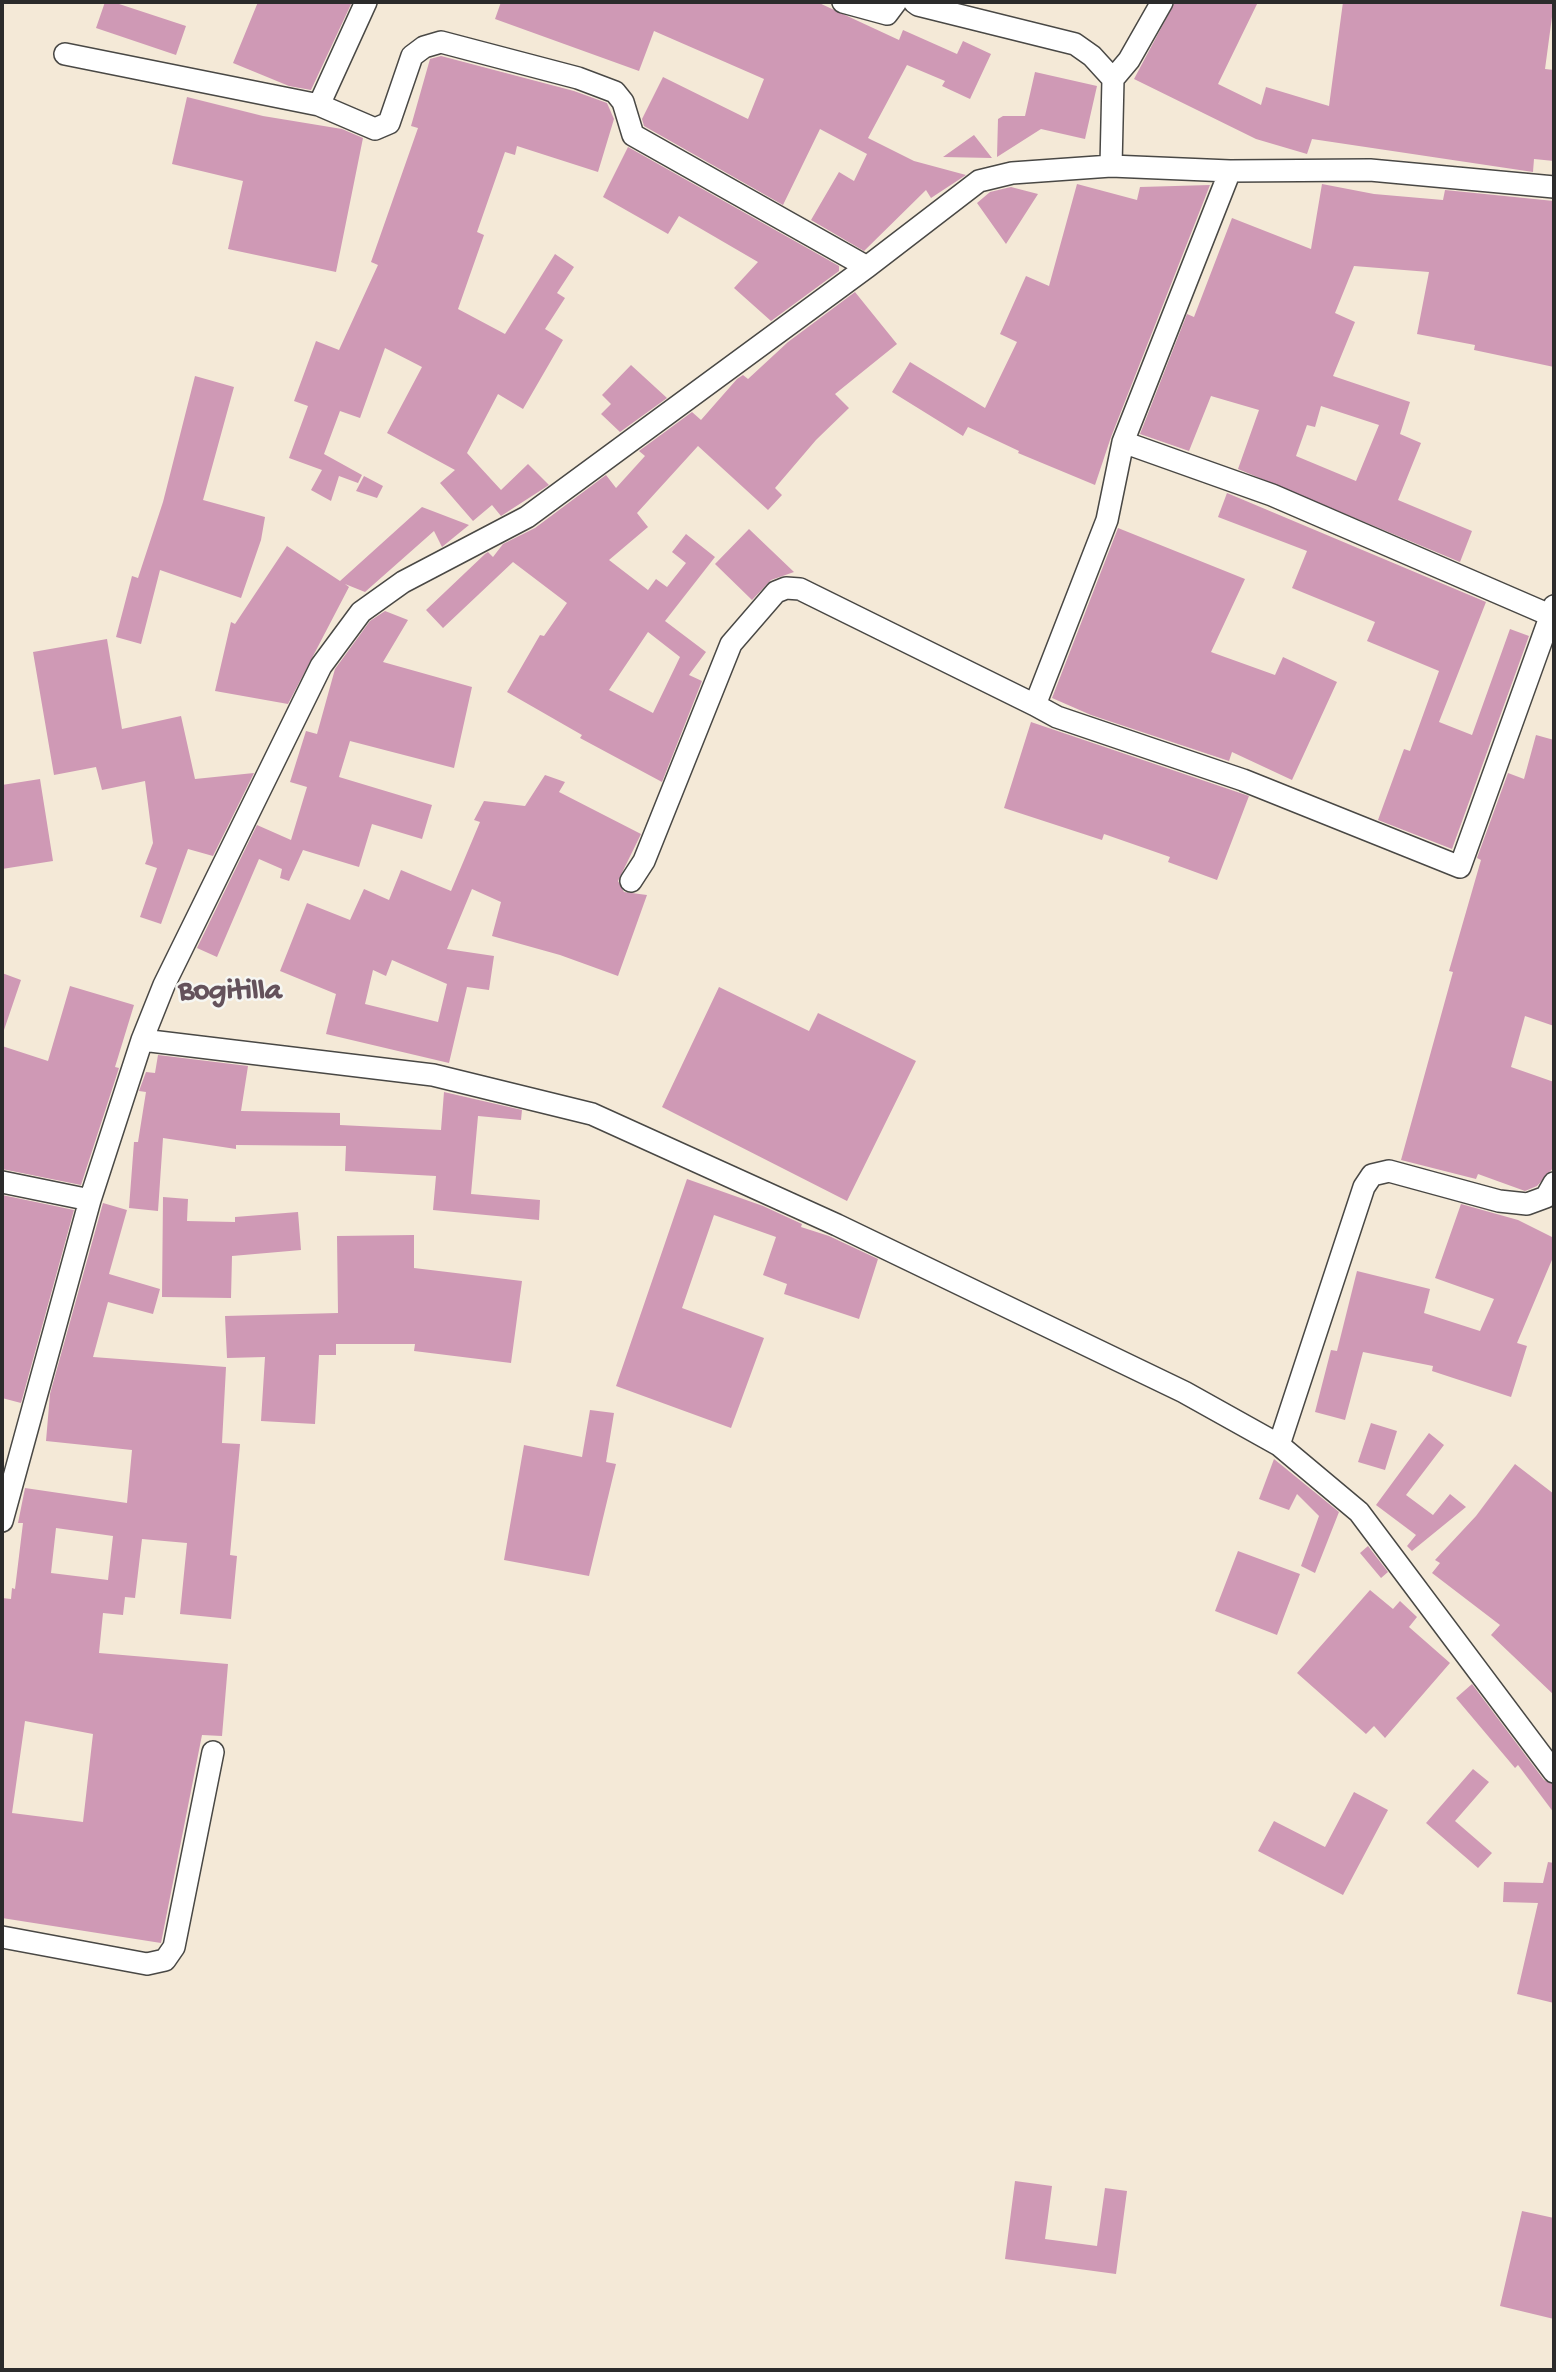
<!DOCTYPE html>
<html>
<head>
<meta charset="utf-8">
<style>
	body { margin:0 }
	#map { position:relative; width:1556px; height:2372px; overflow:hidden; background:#f4e9d7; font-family:"Gochi Hand",sans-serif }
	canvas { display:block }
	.frame { position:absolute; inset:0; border:4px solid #2b2b2b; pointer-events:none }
</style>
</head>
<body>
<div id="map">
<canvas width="1556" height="2372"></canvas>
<div class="frame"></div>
</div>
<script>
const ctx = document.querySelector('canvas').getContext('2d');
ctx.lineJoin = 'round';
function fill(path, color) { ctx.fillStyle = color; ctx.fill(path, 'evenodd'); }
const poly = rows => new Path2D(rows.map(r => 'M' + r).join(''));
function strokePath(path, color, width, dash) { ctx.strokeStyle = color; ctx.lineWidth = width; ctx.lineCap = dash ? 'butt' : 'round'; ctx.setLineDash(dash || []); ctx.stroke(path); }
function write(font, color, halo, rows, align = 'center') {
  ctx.font = font + ' "Gochi Hand",sans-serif'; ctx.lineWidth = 5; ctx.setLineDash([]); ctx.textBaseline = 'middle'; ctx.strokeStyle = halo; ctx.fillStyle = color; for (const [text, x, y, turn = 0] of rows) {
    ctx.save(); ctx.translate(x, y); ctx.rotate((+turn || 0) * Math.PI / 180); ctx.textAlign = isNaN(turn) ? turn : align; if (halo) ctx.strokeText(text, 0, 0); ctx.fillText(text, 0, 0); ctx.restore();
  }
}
fill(poly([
	[105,2,113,2,186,26,176,55,96,28],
	[258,2,352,2,311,90,289,86,233,63],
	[501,2,817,2,899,40,903,30,957,54,963,41,991,54,970,99,942,86,945,81,907,65,868,138,914,161,966,175,931,198,926,190,864,251,811,220,839,172,854,181,867,154,820,129,783,205,644,126,642,119,663,77,748,119,764,79,654,31,639,71,495,19],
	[1175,2,1258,2,1218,84,1261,105,1266,87,1329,106,1343,2,1554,2,1545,69,1554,70,1554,161,1534,159,1533,172,1312,139,1307,154,1256,139,1134,79],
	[441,56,574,91,607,103,614,119,598,172,517,146,515,155,505,152,477,232,484,235,458,309,505,334,555,254,574,267,557,293,565,298,545,329,563,340,523,409,498,394,467,453,501,490,528,464,549,485,501,516,492,505,473,521,440,483,455,470,387,433,422,367,385,348,360,418,340,411,324,454,362,475,358,483,339,476,331,501,311,490,322,470,289,458,308,406,294,401,316,341,339,350,378,265,371,262,418,128,411,126,430,59],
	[1035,72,1097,86,1085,139,1041,129,997,157,998,119,1003,116,1025,116],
	[187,97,263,116,342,129,363,138,336,272,228,249,243,181,172,164],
	[974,135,992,158,943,157],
	[628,147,839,266,839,271,771,321,734,288,758,262,679,216,668,234,603,197],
	[1077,184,1137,200,1140,187,1210,185,1111,437,1095,485,1018,453,1019,451,968,427,963,436,892,392,910,362,985,408,1017,342,1000,334,1026,276,1049,286],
	[1322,184,1374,194,1443,200,1445,190,1554,201,1554,367,1474,350,1475,345,1417,334,1429,272,1354,266,1335,313,1355,322,1333,376,1410,402,1400,434,1421,443,1398,500,1472,531,1460,562,1238,469,1259,410,1211,396,1189,451,1140,434,1187,314,1194,317,1232,218,1311,249],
	[1321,406,1379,425,1356,481,1296,456,1307,425,1315,427],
	[1011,187,1038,194,1006,244,977,203,990,192],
	[855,292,897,344,835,394,849,408,816,440,775,488,782,495,768,510,698,446,637,513,648,527,609,560,648,590,656,579,667,587,686,563,672,552,686,534,715,557,665,621,706,652,689,675,702,681,662,782,580,738,582,735,507,692,540,635,544,636,567,603,513,562,443,628,426,610,485,554,488,552,493,557,503,544,535,528,606,475,616,488,645,456,639,451,692,412,701,420,737,379,743,375,748,379,788,342],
	[648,632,680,657,653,713,609,690],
	[631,365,667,398,620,432,601,414,611,404,602,395],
	[195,376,234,387,203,500,265,517,261,540,241,598,160,570,141,644,116,637,132,576,138,578,163,502],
	[364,476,383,486,377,498,356,491],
	[1227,493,1486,602,1439,722,1472,735,1510,629,1529,636,1452,849,1378,820,1404,749,1410,751,1439,671,1367,641,1375,622,1292,588,1307,551,1218,517],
	[422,507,469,525,442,547,434,531,365,592,345,584,349,587,288,704,215,691,231,622,235,624,287,546,340,581],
	[1118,528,1245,579,1211,652,1275,675,1283,657,1337,682,1292,780,1232,752,1229,761,1091,715,1052,698],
	[749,529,794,572,771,580,752,600,715,564],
	[385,611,408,620,383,662,472,687,454,768,350,741,339,777,432,805,422,839,372,824,359,867,303,850,289,881,280,878,282,869,259,859,217,957,197,948,257,825,291,840,307,787,290,782,306,731,317,734,335,669,370,621],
	[107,639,122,729,181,716,195,779,254,773,213,856,188,849,161,924,140,917,157,868,145,864,153,843,145,781,102,790,96,767,54,775,33,652],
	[1031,722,1249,796,1217,880,1168,862,1170,857,1104,834,1102,840,1004,808],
	[1536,735,1554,740,1554,1026,1525,1016,1511,1067,1554,1082,1554,1167,1537,1186,1525,1191,1478,1174,1476,1179,1401,1160,1453,972,1449,971,1481,860,1477,858,1508,773,1524,779],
	[545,775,565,782,559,792,641,834,618,881,624,892,647,895,618,976,560,955,492,936,501,902,472,889,447,949,494,956,489,990,467,987,449,1063,326,1034,336,994,280,971,307,903,350,920,364,889,389,900,401,870,451,891,480,822,474,820,484,801,525,806],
	[392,960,447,984,438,1022,365,1004,373,970,386,976],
	[40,779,53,861,2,869,2,785],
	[2,973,21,980,4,1030,2,1030],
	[70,986,134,1005,115,1067,119,1068,81,1185,2,1169,2,1046,48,1061],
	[719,987,809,1031,818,1013,916,1061,847,1201,662,1107],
	[158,1055,248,1066,241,1111,340,1113,340,1125,441,1130,444,1092,522,1110,521,1120,478,1116,471,1194,540,1200,539,1220,433,1210,436,1176,345,1171,346,1146,236,1145,236,1149,163,1138,158,1211,129,1208,134,1142,138,1142,146,1092,139,1091,146,1072,155,1073],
	[687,1179,763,1206,802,1224,801,1227,829,1236,878,1259,859,1319,784,1294,787,1284,763,1275,776,1237,714,1215,682,1308,764,1338,731,1428,616,1386],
	[2,1195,74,1210,21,1403,2,1398],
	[163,1197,188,1199,187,1221,235,1222,235,1217,298,1212,301,1250,232,1256,231,1298,162,1297],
	[103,1203,127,1210,109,1274,160,1289,153,1314,108,1302,93,1357,226,1367,222,1443,240,1444,230,1555,237,1556,231,1619,180,1614,187,1543,142,1539,135,1598,125,1597,123,1615,103,1613,99,1653,228,1664,222,1736,202,1735,161,1943,2,1918,2,1598,11,1599,12,1588,15,1589,23,1523,18,1523,25,1488,127,1503,132,1450,46,1441,50,1394],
	[56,1528,113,1536,108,1580,51,1573],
	[25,1721,93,1734,83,1822,12,1813],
	[1461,1204,1518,1220,1554,1238,1554,1255,1517,1343,1527,1346,1511,1397,1432,1371,1433,1366,1363,1352,1345,1420,1315,1412,1331,1350,1337,1351,1357,1271,1430,1289,1424,1313,1480,1331,1494,1299,1435,1278],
	[414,1235,414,1268,522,1281,511,1363,414,1351,415,1344,336,1344,336,1355,319,1355,315,1424,261,1421,265,1357,227,1358,225,1316,338,1313,337,1236],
	[590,1410,614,1413,606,1462,616,1464,589,1576,504,1560,524,1445,582,1457],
	[1371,1423,1397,1431,1385,1470,1358,1462],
	[1429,1433,1444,1445,1406,1495,1433,1515,1450,1494,1466,1507,1412,1551,1407,1546,1416,1535,1376,1505],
	[1274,1459,1339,1512,1315,1573,1301,1566,1319,1516,1297,1494,1289,1510,1259,1499],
	[1515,1464,1554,1494,1554,1695,1491,1635,1500,1625,1432,1573,1440,1563,1435,1560,1476,1516],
	[1368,1546,1388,1572,1381,1578,1360,1553],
	[1238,1551,1300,1574,1277,1635,1215,1611],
	[1370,1590,1393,1609,1400,1601,1417,1617,1409,1627,1450,1663,1385,1738,1374,1726,1366,1734,1297,1673],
	[1472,1684,1544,1780,1554,1785,1554,1813,1518,1765,1515,1768,1456,1698],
	[1473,1769,1489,1782,1455,1821,1492,1853,1478,1868,1426,1823],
	[1354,1792,1388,1810,1343,1895,1258,1851,1274,1821,1325,1847],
	[1548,1862,1554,1863,1554,2003,1517,1994,1538,1903,1503,1902,1504,1882,1543,1883],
	[1015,2181,1052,2186,1045,2239,1097,2246,1105,2188,1127,2191,1116,2274,1005,2259],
	[1522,2211,1554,2218,1554,2319,1500,2306]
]), '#cf99b5');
const street = poly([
	[843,2,887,14,896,2],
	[914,2,918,5,1075,44,1092,56,1113,79,1111,166],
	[65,54,319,105,375,129,389,123,412,56,424,47,441,42,578,78,615,92,623,102,633,135,867,267],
	[1113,79,1129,60,1162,2],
	[319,105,366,2],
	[1230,171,1123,442,1107,520,1035,705,1057,717,1243,780,1460,867,1554,606],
	[1123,442,1272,495,1552,616],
	[631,881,644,861,731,644,776,592,786,588,800,589,1035,705],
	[142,1040,433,1075,592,1114,837,1225,1184,1392,1279,1445,1359,1512,1554,1772],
	[2,1182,90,1200],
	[1279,1445,1364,1187,1372,1175,1389,1171,1499,1201,1527,1204,1546,1197,1554,1183],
	[2,1521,90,1200,142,1040,164,985,321,666,361,612,403,582,527,517,867,267,979,181,1012,173,1111,166,1230,171,1370,170,1554,187],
	[2,1937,147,1964,165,1960,174,1947,213,1752]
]);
strokePath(street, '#494845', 24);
strokePath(street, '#fff', 21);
write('bold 30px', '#64525b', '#f6f6f2', [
	["Bogitilla",230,993]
]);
</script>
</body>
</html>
